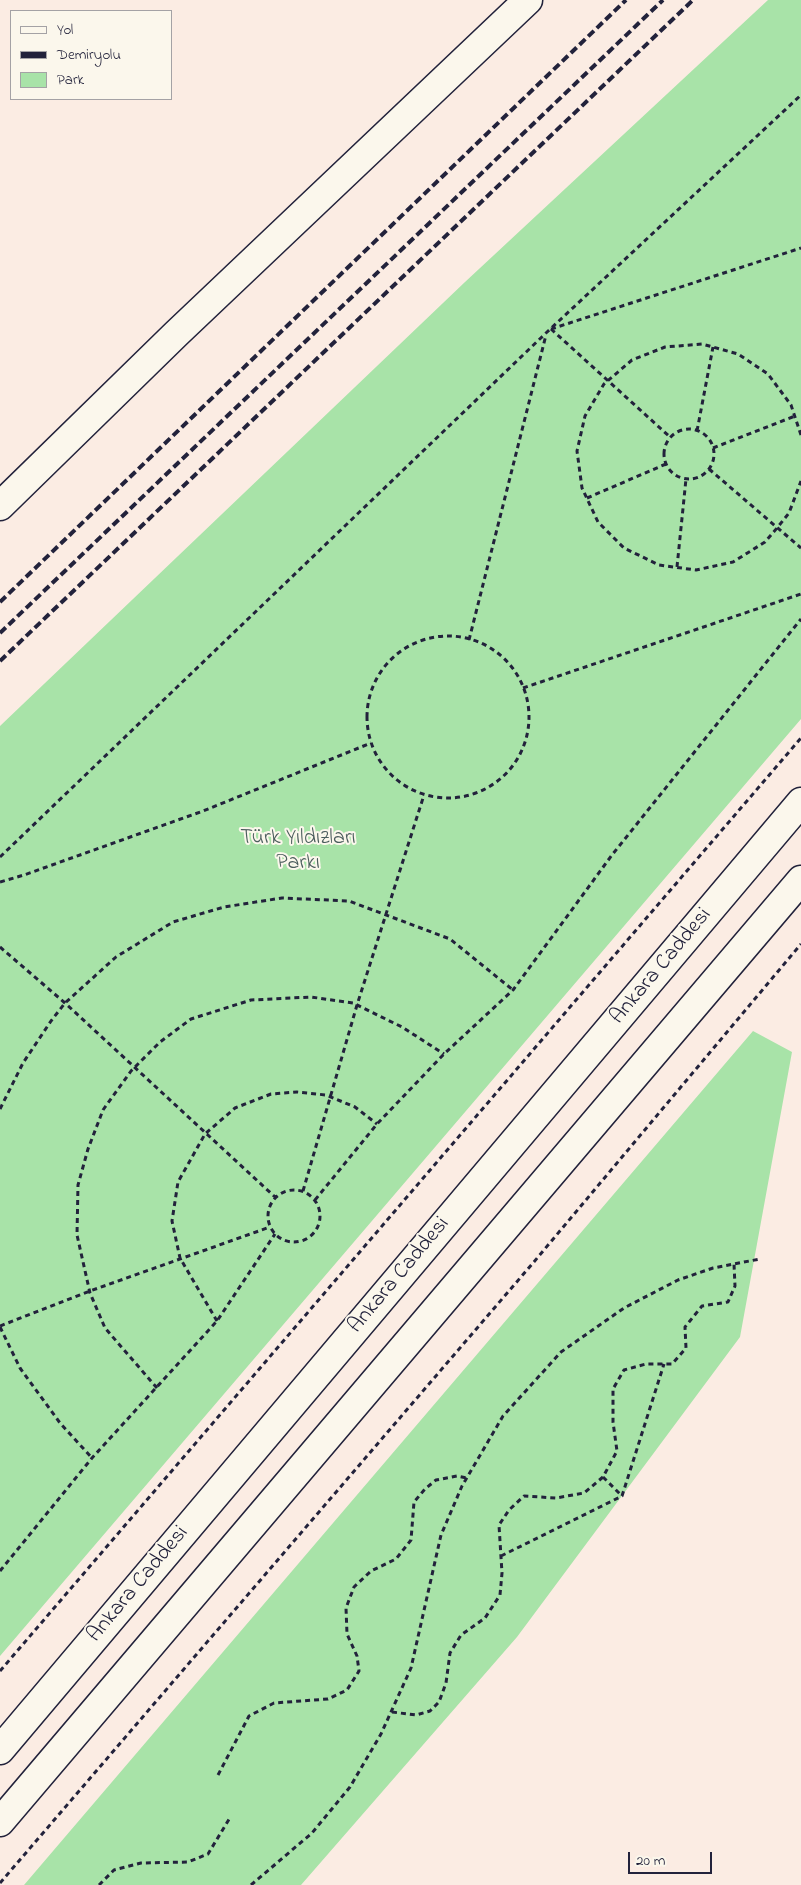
<!DOCTYPE html>
<html>
<head>
<meta charset="utf-8">
<style>
	body { margin:0 }
	#map { position:relative; width:801px; height:1885px; overflow:hidden; background:#fbece3; font-family:"Indie Flower",sans-serif }
	canvas { display:block }
	.legend { position:absolute; left:10px; top:10px; width:162px; height:90px; box-sizing:border-box; background:#fbf7ec; border:1px solid #a4a2a5; margin:0; padding:6px 9px; list-style:none; font-size:15px; color:#22223b }
	.legend li { display:flex; align-items:center; gap:10px; height:25px }
	.legend b { width:25px; border:1px solid #a4a2a5 }
	.scale { position:absolute; left:628px; top:1852px; width:84px; height:22px; box-sizing:border-box; border:2px solid #22223b; border-top:0; padding-left:6px; font-size:15px; line-height:18px; white-space:nowrap; color:#22223b; -webkit-text-stroke:4px #fbf7ec; paint-order:stroke }
</style>
</head>
<body>
<div id="map">
<canvas width="801" height="1885"></canvas>
<ul class="legend">
<li><b style="height:6px;background:#fbf7ec"></b>Yol</li>
<li><b style="height:6px;background:#22223b"></b>Demiryolu</li>
<li><b style="height:14px;background:#a8e3a8"></b>Park</li>
</ul>
<div class="scale">20 m</div>
</div>
<script>
const ctx = document.querySelector('canvas').getContext('2d');
ctx.lineJoin = 'round';
function fill(path, color) { ctx.fillStyle = color; ctx.fill(path, 'evenodd'); }
const poly = rows => new Path2D(rows.map(r => 'M' + r).join(''));
function strokePath(path, color, width, dash) { ctx.strokeStyle = color; ctx.lineWidth = width; ctx.lineCap = dash ? 'butt' : 'round'; ctx.setLineDash(dash || []); ctx.stroke(path); }
function write(font, color, halo, rows, align = 'center') {
  ctx.font = font + ' "Indie Flower",sans-serif'; ctx.lineWidth = 4; ctx.setLineDash([]); ctx.textBaseline = 'middle'; ctx.strokeStyle = halo; ctx.fillStyle = color; for (const [text, x, y, turn = 0] of rows) {
    ctx.save(); ctx.translate(x, y); ctx.rotate((+turn || 0) * Math.PI / 180); ctx.textAlign = isNaN(turn) ? turn : align; if (halo) ctx.strokeText(text, 0, 0); ctx.fillText(text, 0, 0); ctx.restore();
  }
}
fill(poly([
	[768,0,801,0,801,719,0,1656,0,726,465,282],
	[753,1031,792,1052,740,1337,517,1637,301,1885,24,1885]
]), '#a8e3a8');
const secondary = poly([
	[0,506,176,334,528,0]
]);
const highway = poly([
	[0,1750,801,802],
	[0,1822,801,880]
]);
strokePath(secondary, '#22223b', 31);
strokePath(highway, '#22223b', 31);
strokePath(poly([
	[551,329,801,248],
	[551,329,670,437],
	'664 454a25 25 0 1 1 50 0a25 25 0 1 1-50 0Z',
	[697,431,713,347],
	[801,435,791,405,768,374,738,354,702,344,665,347,632,360,604,384,585,416,577,451,582,488,598,522,624,548,659,565,696,570,733,562,765,542,777,528,789,513,801,481],
	[713,448,795,416],
	[709,469,801,548],
	[587,498,666,464],
	[677,567,686,479],
	'367 717a81 81 0 1 1 162 0a81 81 0 1 1-162 0Z',
	[469,640,546,335],
	[523,688,801,594],
	[0,857,546,333,801,95],
	[0,882,24,875,203,811,371,743],
	[0,947,65,1003,275,1197],
	[0,1109,23,1063,51,1021,65,1003,116,957,173,922,224,907,282,898,349,901,450,939,513,990],
	'268 1216a26 26 0 1 1 52 0a26 26 0 1 1-52 0Z',
	[303,1191,357,1005,424,795],
	[315,1200,377,1124,444,1054,513,990,612,855,801,619],
	[217,1321,180,1258,172,1221,178,1182,205,1134,235,1108,271,1094,297,1092,326,1095,355,1107,377,1124],
	[0,1326,90,1291,270,1227],
	[0,1327,20,1368,60,1423,92,1458],
	[157,1388,105,1328,90,1293,77,1235,78,1185,88,1149,103,1110,131,1071,160,1042,191,1019,251,1000,311,997,353,1003,402,1027,444,1054],
	[603,1477,622,1496],
	[501,1556,622,1496,664,1364],
	[0,1571,92,1458,217,1321,275,1234],
	[0,1671,801,738],
	[392,1712,416,1715,430,1711,439,1702,446,1683,450,1653,461,1635,485,1618,500,1595,502,1573,499,1525,509,1510,524,1496,556,1498,584,1493,603,1477,617,1451,613,1422,613,1389,624,1370,646,1364,672,1364,686,1348,685,1327,702,1306,728,1302,735,1286,734,1264],
	[218,1775,249,1716,274,1703,328,1699,347,1690,359,1671,357,1656,347,1634,346,1608,354,1587,371,1571,396,1559,411,1540,414,1502,425,1489,436,1480,457,1476,467,1478],
	[0,1883,533,1263,801,944],
	[99,1885,114,1870,141,1863,188,1862,208,1854,231,1816],
	[251,1885,312,1833,350,1787,381,1734,411,1668,441,1535,462,1486,503,1416,561,1352,624,1308,678,1280,713,1268,760,1259]
]), '#22223b', 3, [5, 4]);
strokePath(secondary, '#fbf7ec', 28);
strokePath(highway, '#fbf7ec', 28);
strokePath(poly([
	[0,602,626,0],
	[0,633,663,0],
	[0,661,693,0]
]), '#22223b', 4, [8, 4]);
write('22px', '#4a5c5c', '#fbf7ec', [
	["Türk Yıldızları",298,839],
	["Parkı",298,864]
]);
write('22px', '#22223b', '#fbf7ec', [
	["Ankara Caddesi",662,967,-50],
	["Ankara Caddesi",400,1276,-50],
	["Ankara Caddesi",139,1585,-50]
]);
</script>
</body>
</html>
